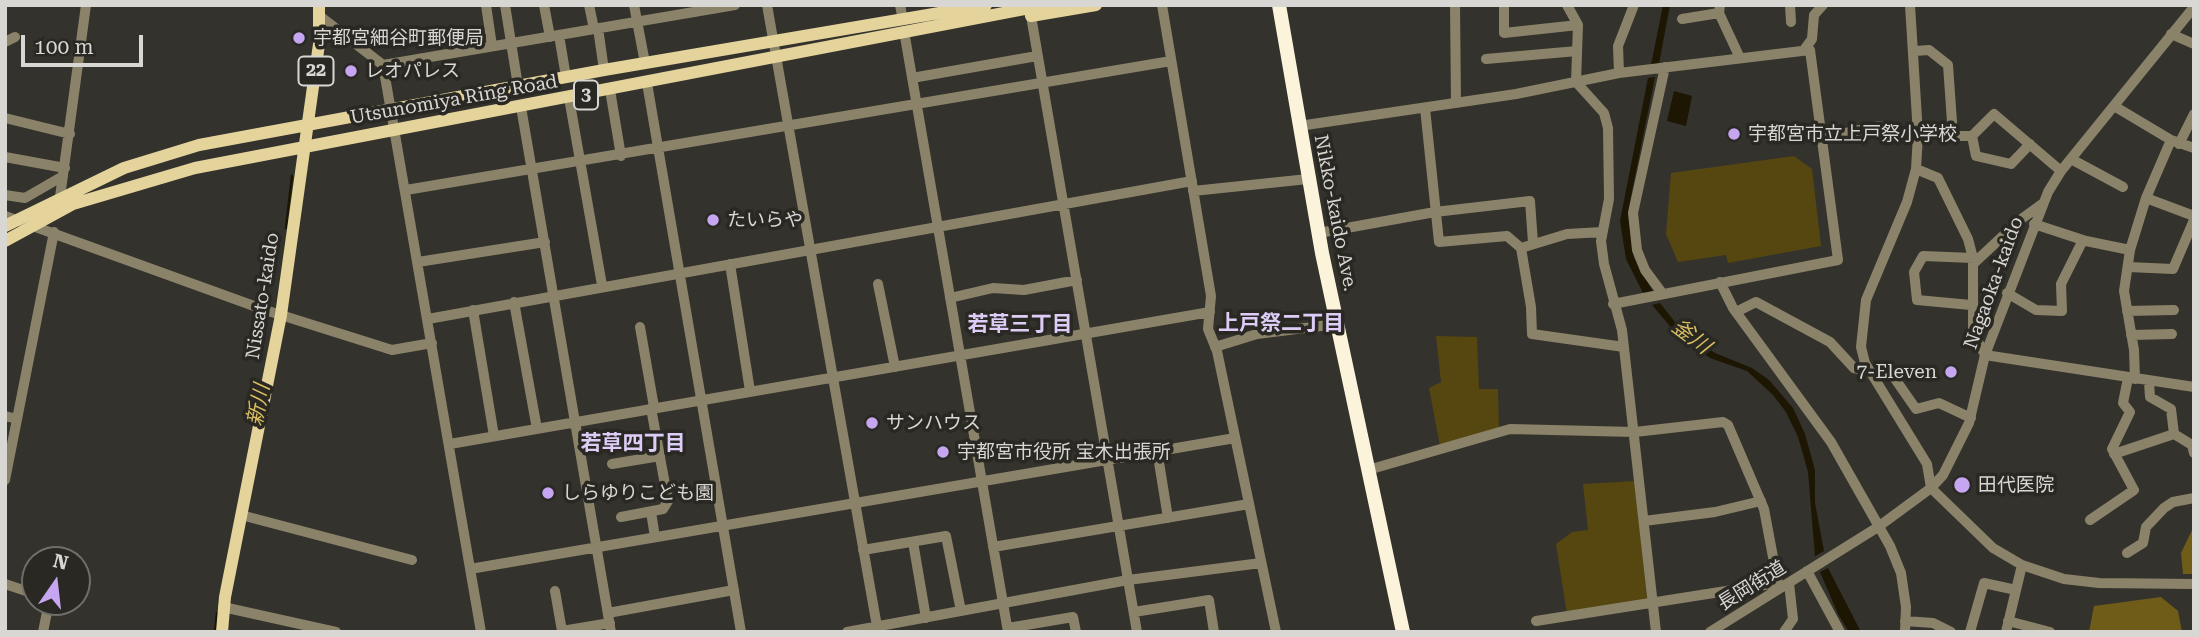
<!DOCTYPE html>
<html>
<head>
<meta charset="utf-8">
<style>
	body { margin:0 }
	#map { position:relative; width:2199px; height:637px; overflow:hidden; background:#34322d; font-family:"Roboto Serif",serif }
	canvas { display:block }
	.frame { position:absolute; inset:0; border:7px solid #d8d7d3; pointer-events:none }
	.north { position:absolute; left:21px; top:546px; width:70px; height:70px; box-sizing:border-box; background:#2a2823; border:2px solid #706e69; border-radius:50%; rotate:14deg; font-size:19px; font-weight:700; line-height:28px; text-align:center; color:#d8d7d3 }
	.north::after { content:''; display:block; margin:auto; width:24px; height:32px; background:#c6a6f0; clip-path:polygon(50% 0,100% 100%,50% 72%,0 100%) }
	.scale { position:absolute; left:21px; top:35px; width:122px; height:32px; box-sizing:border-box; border:4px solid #d8d7d3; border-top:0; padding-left:9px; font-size:21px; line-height:24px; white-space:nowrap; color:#d8d7d3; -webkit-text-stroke:5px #2a2823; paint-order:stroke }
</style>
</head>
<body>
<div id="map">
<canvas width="2199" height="637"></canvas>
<div class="frame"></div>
<div class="north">N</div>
<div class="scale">100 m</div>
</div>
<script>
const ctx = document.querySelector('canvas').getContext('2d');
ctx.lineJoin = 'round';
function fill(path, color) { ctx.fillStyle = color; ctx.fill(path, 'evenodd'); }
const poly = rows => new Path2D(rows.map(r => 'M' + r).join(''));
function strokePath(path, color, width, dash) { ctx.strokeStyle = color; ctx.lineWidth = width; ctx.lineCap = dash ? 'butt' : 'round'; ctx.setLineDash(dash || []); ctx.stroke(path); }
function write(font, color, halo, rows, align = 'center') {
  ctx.font = font + ' "Roboto Serif","Noto Sans JP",serif'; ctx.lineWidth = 7; ctx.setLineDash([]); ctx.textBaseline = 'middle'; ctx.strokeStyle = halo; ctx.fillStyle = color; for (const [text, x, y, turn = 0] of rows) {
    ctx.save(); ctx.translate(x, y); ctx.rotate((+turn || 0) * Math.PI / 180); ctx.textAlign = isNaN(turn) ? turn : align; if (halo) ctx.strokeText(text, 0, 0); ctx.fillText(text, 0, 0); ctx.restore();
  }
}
fill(poly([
	[1794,156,1812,169,1821,246,1728,263,1726,255,1678,262,1666,234,1671,173],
	[1436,336,1477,337,1479,389,1498,389,1499,430,1440,446,1429,388,1441,382],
	[1635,481,1648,608,1567,615,1556,544,1572,532,1588,530,1583,484]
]), '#564710');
fill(poly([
	[2194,526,2194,574,2183,574,2181,553],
	[2161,597,2178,611,2182,632,2089,632,2094,606]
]), '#6e5c18');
fill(poly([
	[1663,5,1670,5,1659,64,1651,65],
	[1655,77,1628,211,1634,258,1653,292,1643,293,1626,259,1620,221,1648,78],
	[1674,91,1692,96,1686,126,1667,121],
	[1660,303,1682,331,1715,353,1752,368,1769,380,1793,408,1805,434,1815,470,1815,503,1824,551,1815,556,1808,472,1798,437,1786,412,1773,395,1747,371,1710,358,1680,338,1652,305],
	[1828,568,1861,632,1849,632,1838,614,1820,572]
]), '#1c1603');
strokePath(poly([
	[286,228,292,176],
	[215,632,217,613]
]), '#1c1603', 2.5);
strokePath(poly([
	[486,5,492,46],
	[505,5,518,86],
	[544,5,550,37],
	[589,5,594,29],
	[634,5,645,63],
	[767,5,878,632],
	[900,5,903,20],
	[1162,5,1211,296,1208,329,1217,351,1276,632],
	[1455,5,1456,103],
	[1504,5,1504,33,1578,25],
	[1567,5,1578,25,1576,82],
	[1720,5,1719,13,1740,58],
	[1790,5,1791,22],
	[1910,5,1918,135,1916,169,1907,202,1866,300,1861,347,1865,363,1927,464,1931,488,1993,548,2022,565,2064,579,2099,583,2194,584],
	[1031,16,1137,632],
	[321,17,383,65,481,632],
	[1682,19,1719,13],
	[598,28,604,70],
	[904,31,1008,632],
	[2171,34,2194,44],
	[559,35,566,77],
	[5,42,15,37],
	[1804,50,1812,39,1814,15,1823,5],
	[1915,51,1929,50,1948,65,1953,136,1972,136,1994,114,2061,171],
	[1486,59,1577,51],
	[383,65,735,5],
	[1619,73,1618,46,1634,5],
	[912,78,1037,56],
	[1576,82,1604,113,1608,128,1609,199,1601,241,1604,264,1622,330,1656,632],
	[647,83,741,632],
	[610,90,621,156],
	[569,98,602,285],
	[2114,106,2171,140,2194,148],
	[521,107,611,632],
	[1425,108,1439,242,1507,236,1521,248],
	[5,118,70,134],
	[1299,126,1516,94,1619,73,1810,50,1838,260,1613,304],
	[1972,136,1976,156,2011,164,2030,144],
	[1822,138,1879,126,1918,138],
	[2179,144,2194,114],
	[5,157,65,168],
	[2071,159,2123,187],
	[1916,169,1938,178,1968,239,1973,258,1973,332,1985,355,2194,387],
	[406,190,1171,61],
	[1193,191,1308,179],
	[5,195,25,198,63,176],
	[60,197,86,5],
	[2146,198,2194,216],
	[5,216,265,310,392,350,432,343],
	[2034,224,2086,241,2130,250],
	[1602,232,1567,234,1521,248,1531,307,1532,334,1624,347],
	[1319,233,1435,212,1530,201,1533,243],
	[418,262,545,242],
	[730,264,750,391],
	[1973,264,2020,220,2042,204],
	[2128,267,2173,269,2194,220],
	[1720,282,1733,308,1831,442,1890,546,1901,573,1906,607,1905,632],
	[878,284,895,367],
	[1662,293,1645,270,1637,250,1633,213,1665,67],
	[2007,293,2036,310,2062,311,2061,284,2083,240],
	[950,298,993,288,1024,290,1077,280],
	[514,302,537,429],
	[1971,305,1917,300,1914,272,1923,256,1973,258],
	[473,310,494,436],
	[2127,311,2174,310],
	[1736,312,1756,302,1830,342,1854,368,1893,376,1916,409,1939,403,1971,418],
	[428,319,1192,181],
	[640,327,654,407],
	[2131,335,2172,334],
	[1215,347,1257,334,1337,324],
	[2135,379,2134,350,2124,291,2130,250,2146,198,2171,140],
	[2149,382,2150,397,2171,409,2174,434,2192,445,2194,453],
	[5,416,17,419],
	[450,444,1210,312],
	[1157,450,1168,518],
	[2114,454,2174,434],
	[612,464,660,456],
	[1368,470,1510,429,1635,432,1723,422,1728,425,1764,509,1779,589],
	[5,480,54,232],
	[651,512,655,537],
	[241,515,412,560],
	[621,517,663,509,668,501,651,408],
	[2090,520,2134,490,2112,449,2130,412,2123,403,2128,378],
	[1644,521,1715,512,1761,501],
	[913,542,926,618],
	[993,547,1249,504],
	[863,550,946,536,961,611],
	[2127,553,2143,543,2146,527,2164,508,2173,502,2194,498],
	[470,569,1235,438],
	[1807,571,1840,632],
	[5,584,35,594],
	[555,591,562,631,610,623],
	[223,607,336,632],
	[1134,612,1209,600,1214,632],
	[608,613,734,590],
	[1536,621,1777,583],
	[1905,621,1933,623,1951,632],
	[2008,621,2050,632],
	[1008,628,1073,617,1076,632],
	[43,632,49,602],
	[847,632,1128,580,1261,563],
	[1710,632,1878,527,1931,488,1943,475,1969,423,1985,355,2048,192,2061,171,2194,7],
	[1784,632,1793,619,1789,583],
	[1970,632,1984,583,2016,590],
	[2006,632,2022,565]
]), '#8b8369', 10);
strokePath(poly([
	[1031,16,1096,5],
	[5,226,124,168,199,145,604,70,986,5],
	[5,241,73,204,195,168,1045,5],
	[222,632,225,597,281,315,319,44,319,5]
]), '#e4d49c', 12);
strokePath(poly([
	[1279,5,1322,253,1403,632]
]), '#fcf4da', 14);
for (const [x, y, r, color] of [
	[299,38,7,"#c6a6f0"],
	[351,71,7,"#c6a6f0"],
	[1734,134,7,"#c6a6f0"],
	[713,220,7,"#c6a6f0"],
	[1951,372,7,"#c6a6f0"],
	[872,423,7,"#c6a6f0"],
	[943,452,7,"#c6a6f0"],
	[1962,485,9,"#c6a6f0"],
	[548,493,7,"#c6a6f0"]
]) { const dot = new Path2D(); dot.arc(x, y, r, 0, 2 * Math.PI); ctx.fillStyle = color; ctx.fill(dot); strokePath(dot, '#2a2823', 2.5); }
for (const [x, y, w] of [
	[316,71,35],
	[586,95,24]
]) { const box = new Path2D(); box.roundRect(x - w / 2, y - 14.5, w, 29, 5); ctx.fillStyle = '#2a2823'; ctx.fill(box); strokePath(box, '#d8d7d3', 2); }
write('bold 18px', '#d8d7d3', null, [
	["22",316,71],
	["3",586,95]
]);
write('19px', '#d8d7d3', '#2a2823', [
	["宇都宮細谷町郵便局",313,38],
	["レオパレス",365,71],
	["宇都宮市立上戸祭小学校",1748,134],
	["たいらや",727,220],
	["7-Eleven",1937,372,"right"],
	["サンハウス",886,423],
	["宇都宮市役所 宝木出張所",957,452],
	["田代医院",1978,485],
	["しらゆりこども園",562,493]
], 'left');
write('19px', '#d8d7d3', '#2a2823', [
	["Utsunomiya Ring Road",454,100,-10],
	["Nikko-kaido Ave.",1335,213,79],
	["Nagaoka-kaido",1994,283,-70],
	["Nissato-kaido",263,296,-81],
	["長岡街道",1752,586,-32]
]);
write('bold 21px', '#ddccf6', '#2a2823', [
	["上戸祭二丁目",1281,324],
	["若草三丁目",1020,325],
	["若草四丁目",633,444]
]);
write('italic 21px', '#d9be61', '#2a2823', [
	["釜川",1691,337,37],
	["新川",259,405,-79]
]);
</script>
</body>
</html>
